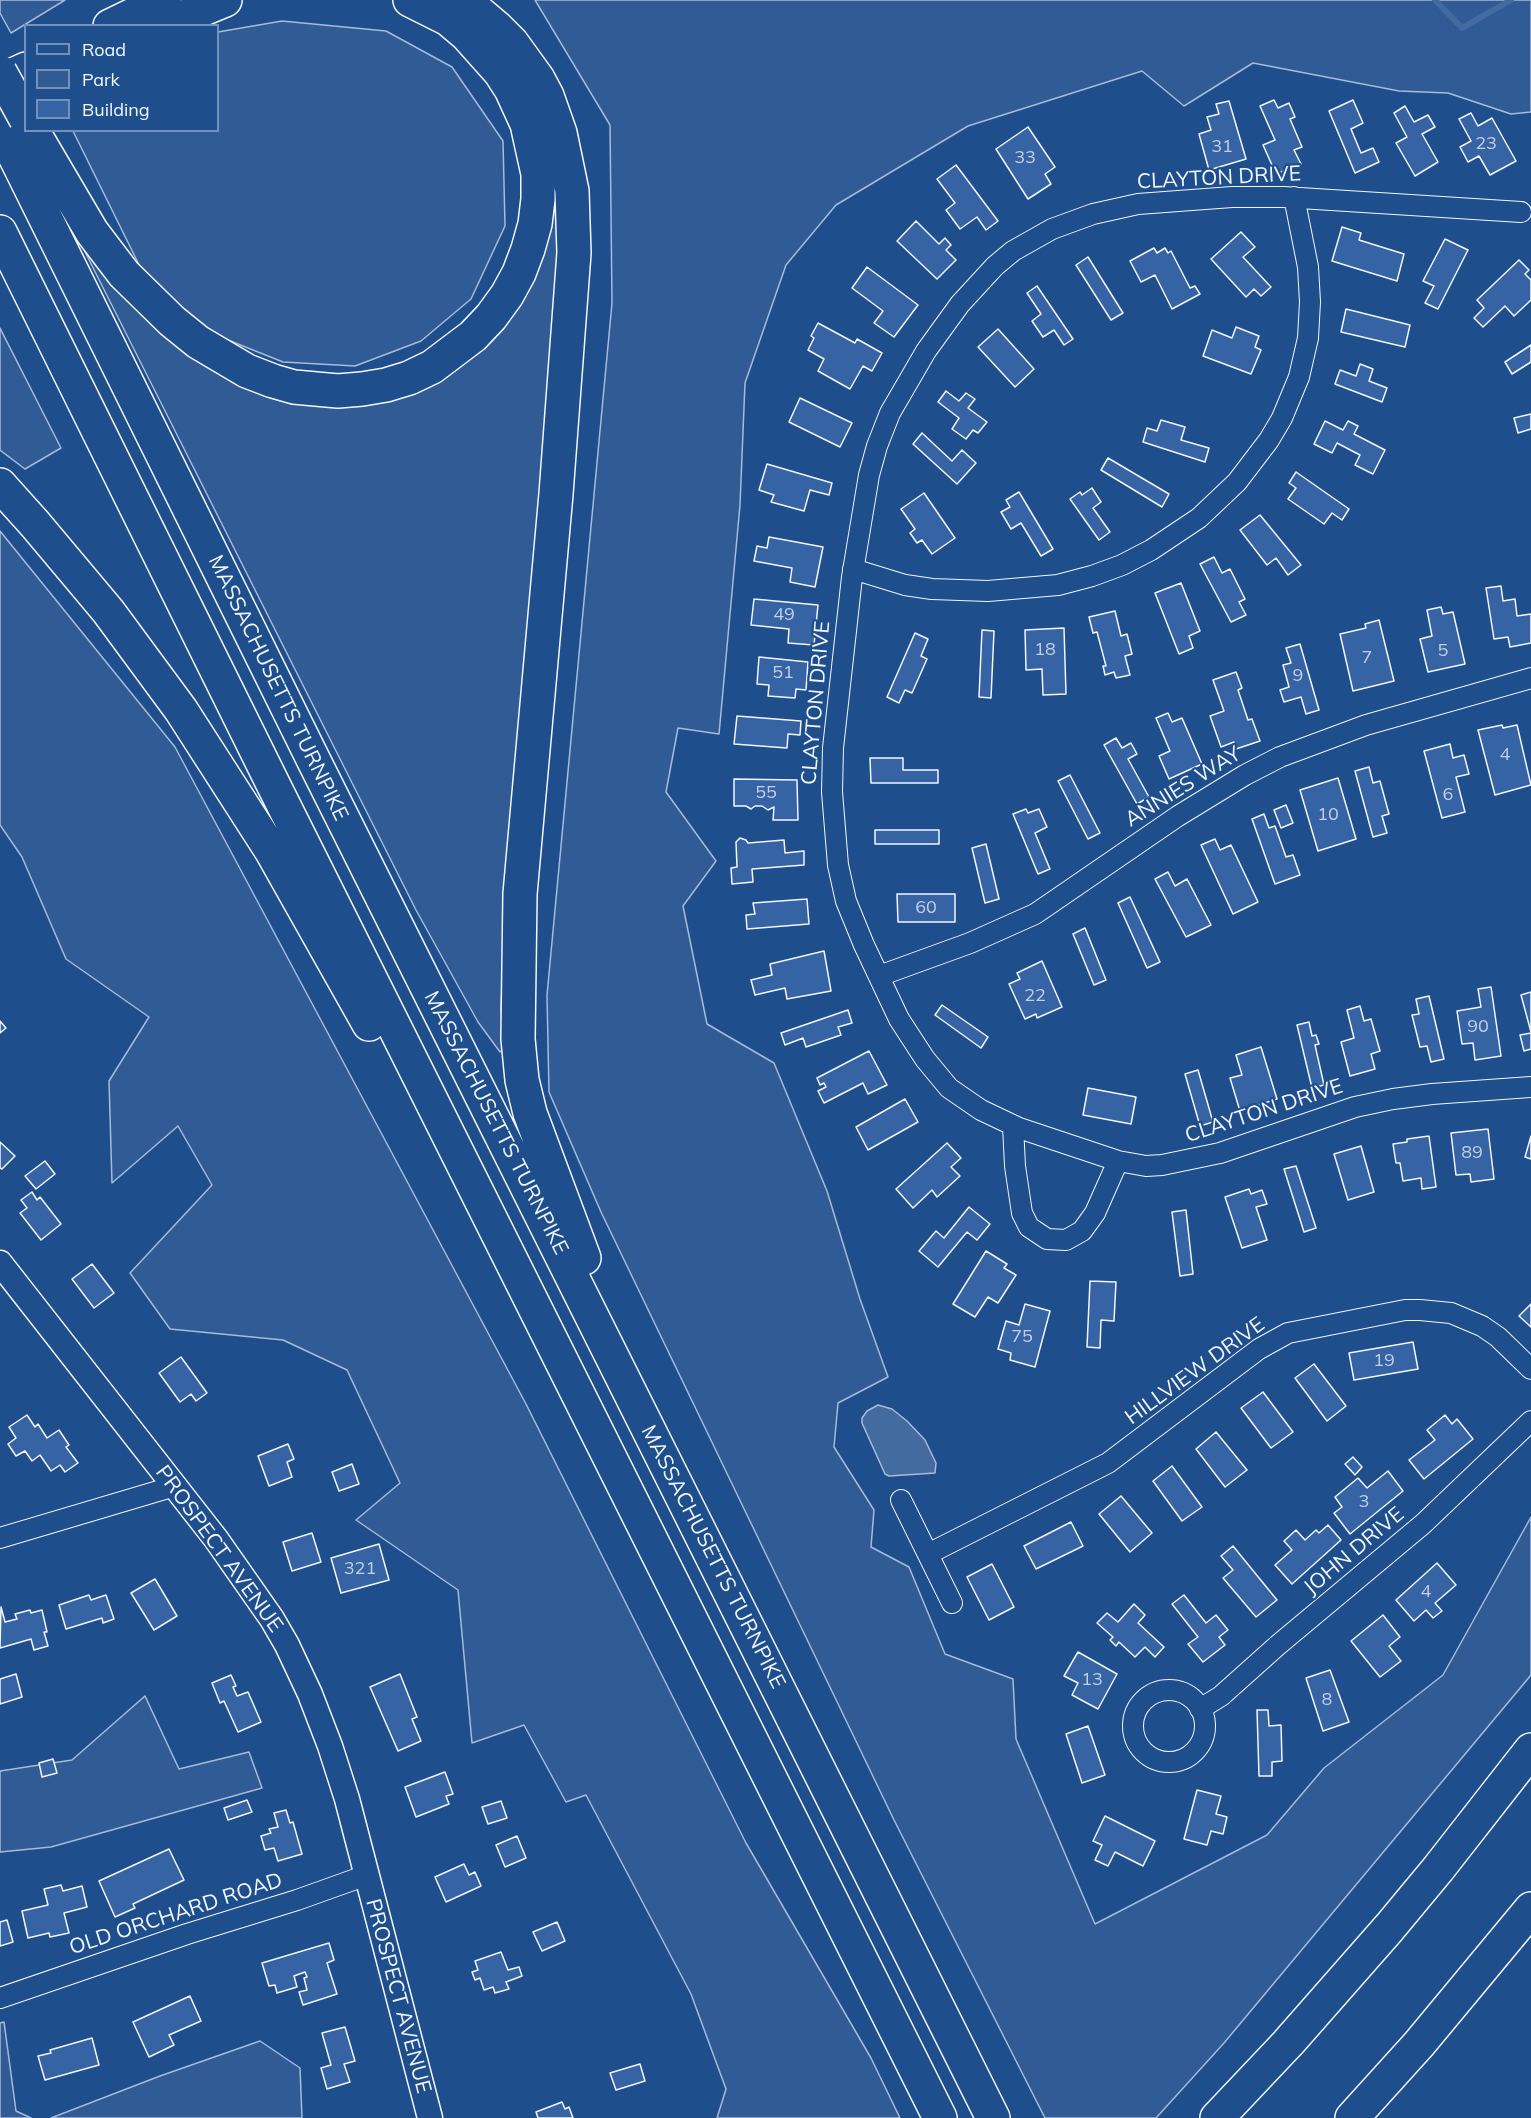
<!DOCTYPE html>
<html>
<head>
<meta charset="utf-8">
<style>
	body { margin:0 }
	#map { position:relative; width:1531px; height:2118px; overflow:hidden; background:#1f4e8c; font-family:Mulish,sans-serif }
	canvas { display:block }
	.legend { position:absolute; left:24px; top:24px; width:195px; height:108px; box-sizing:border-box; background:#1f4e8c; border:2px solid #7391ba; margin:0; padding:8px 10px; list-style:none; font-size:18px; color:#f2f6ff }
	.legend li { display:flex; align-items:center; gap:12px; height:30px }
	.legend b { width:30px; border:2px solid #7391ba }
</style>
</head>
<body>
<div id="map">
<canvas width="1531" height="2118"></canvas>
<ul class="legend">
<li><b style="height:8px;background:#1f4e8c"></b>Road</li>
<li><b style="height:16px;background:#305b95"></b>Park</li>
<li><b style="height:16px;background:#3563a3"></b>Building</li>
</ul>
</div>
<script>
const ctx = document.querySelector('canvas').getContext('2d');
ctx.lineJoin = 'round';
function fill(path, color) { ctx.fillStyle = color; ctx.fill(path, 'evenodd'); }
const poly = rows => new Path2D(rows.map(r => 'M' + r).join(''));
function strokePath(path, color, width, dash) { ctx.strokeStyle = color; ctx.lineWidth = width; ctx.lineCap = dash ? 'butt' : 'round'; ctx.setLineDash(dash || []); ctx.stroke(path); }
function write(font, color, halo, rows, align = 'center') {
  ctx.font = font + ' Mulish,sans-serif'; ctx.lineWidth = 4.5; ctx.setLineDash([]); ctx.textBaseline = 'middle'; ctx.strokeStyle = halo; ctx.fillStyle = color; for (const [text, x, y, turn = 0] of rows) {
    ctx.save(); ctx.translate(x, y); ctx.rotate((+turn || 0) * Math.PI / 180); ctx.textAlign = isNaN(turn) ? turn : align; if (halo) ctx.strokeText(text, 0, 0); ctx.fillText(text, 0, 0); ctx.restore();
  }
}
const green = poly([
	[0,0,65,0,11,33,0,13,0,0],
	[535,0,1531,0,1531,112,1511,114,1448,93,1399,91,1253,63,1184,106,1142,71,968,126,836,205,786,265,745,383,740,505,719,734,678,728,666,792,716,861,683,906,707,1024,774,1063,827,1191,860,1299,888,1377,838,1403,834,1447,874,1510,871,1547,909,1567,945,1654,1013,1679,1016,1739,1095,1924,1267,1835,1324,1768,1443,1675,1531,1517,1531,1675,1224,2043,1156,2118,1045,2118,894,1820,601,1212,549,1092,547,995,612,303,610,125,535,0],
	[282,21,386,31,452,67,503,141,505,226,471,299,421,341,355,366,283,362,198,328,149,285,73,131,218,130,218,32,282,21],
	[542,121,562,226,503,957,501,1008,503,1049,500,1052,478,1022,416,910,71,224,186,353,199,362,234,382,308,404,340,406,497,332,542,121],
	[0,328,61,448,25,469,0,450,0,328],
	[0,531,175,747,526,1404,746,1843,871,2058,900,2118,717,2118,726,2089,691,1994,586,1795,566,1802,524,1725,472,1743,458,1590,356,1520,400,1483,347,1370,283,1340,170,1329,130,1273,212,1185,178,1126,112,1183,109,1081,149,1017,66,959,22,857,0,825,0,531],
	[145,1696,179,1769,249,1752,262,1788,51,1847,0,1852,0,1771,72,1760,145,1696],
	[4,2022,16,2111,31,2118,0,2118,0,2023,4,2022],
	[260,2041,300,2068,302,2118,51,2118,160,2076,260,2041]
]);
fill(green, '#305b95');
strokePath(green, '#a8bbd7', 1.5);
const water = poly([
	[878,1405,892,1409,907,1421,925,1440,936,1463,935,1473,889,1476,885,1474,862,1423,862,1418,867,1411,878,1405]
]);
fill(water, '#446ba0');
strokePath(water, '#a8bbd7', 1.5);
strokePath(poly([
	[1435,0,1462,28,1511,0]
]), '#446ba0', 6);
const building = poly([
	[1274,100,1278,108,1289,103,1295,117,1290,119,1302,147,1294,150,1301,164,1276,174,1263,145,1275,140,1260,106,1274,100],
	[1353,100,1363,123,1351,129,1361,153,1373,148,1379,162,1355,173,1329,111,1353,100],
	[1229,101,1246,159,1209,170,1199,134,1211,130,1207,117,1219,114,1216,104,1229,101],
	[1405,106,1414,122,1428,115,1435,127,1422,134,1438,162,1415,176,1396,143,1407,137,1394,113,1405,106],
	[1471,113,1478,126,1492,118,1516,161,1490,175,1479,156,1468,162,1460,147,1471,141,1459,119,1471,113],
	[1028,127,1055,167,1045,174,1051,184,1028,199,996,149,1028,127],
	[956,165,998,221,986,230,977,217,960,229,946,210,955,203,937,179,956,165],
	[916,221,939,244,945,238,951,245,946,250,956,260,937,279,897,241,916,221],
	[1342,227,1361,233,1359,240,1404,254,1397,281,1332,261,1342,227],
	[1241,232,1255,247,1243,257,1271,287,1261,296,1254,289,1246,297,1211,259,1241,232],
	[1445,239,1468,250,1438,309,1425,303,1434,286,1423,281,1445,239],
	[1154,248,1157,253,1165,248,1168,253,1171,251,1190,288,1195,286,1200,294,1172,309,1155,275,1141,282,1130,261,1154,248],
	[1088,257,1123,313,1111,320,1076,265,1088,257],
	[1519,260,1529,270,1525,274,1531,280,1531,300,1514,316,1505,306,1483,327,1474,318,1484,308,1477,300,1519,260],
	[867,267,918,305,894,337,874,323,883,311,852,288,867,267],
	[1037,286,1073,339,1064,345,1054,330,1043,337,1032,321,1041,314,1027,293,1037,286],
	[1346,309,1410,325,1405,347,1341,332,1346,309],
	[818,323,855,343,857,339,882,353,872,371,863,366,850,389,818,371,824,359,808,350,814,338,811,336,818,323],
	[1236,327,1259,336,1255,347,1261,350,1251,374,1203,356,1212,330,1232,338,1236,327],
	[998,329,1034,369,1015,387,978,347,998,329],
	[1531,345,1531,362,1512,374,1505,362,1531,345],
	[1360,364,1373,369,1369,381,1387,388,1382,402,1335,384,1340,370,1356,376,1360,364],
	[946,391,959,401,966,393,975,399,968,408,987,422,978,433,973,430,966,439,952,429,959,418,938,402,946,391],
	[800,398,852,423,840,447,789,422,800,398],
	[1531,414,1531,429,1518,433,1514,418,1531,414],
	[1161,420,1185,427,1181,440,1209,448,1205,462,1143,442,1147,428,1157,431,1161,420],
	[1325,421,1343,430,1348,421,1358,426,1354,434,1385,450,1373,474,1355,465,1360,455,1337,443,1332,453,1314,444,1325,421],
	[922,433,952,461,962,450,976,463,957,484,913,444,922,433],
	[1108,458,1169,494,1162,507,1101,470,1108,458],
	[767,464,832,483,829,495,810,490,804,511,771,502,774,495,759,490,767,464],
	[1296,472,1349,509,1342,520,1332,513,1324,524,1288,499,1296,488,1289,483,1296,472],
	[1092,488,1101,502,1093,508,1110,532,1099,540,1070,499,1080,492,1082,495,1092,488],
	[1019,492,1053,549,1041,556,1021,523,1011,529,1001,512,1010,507,1006,500,1019,492],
	[924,493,955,538,932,554,922,540,917,543,910,533,915,529,901,509,924,493],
	[1260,515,1301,565,1288,575,1276,558,1267,565,1240,530,1260,515],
	[769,537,823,547,815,587,790,582,792,568,754,561,757,546,767,548,769,537],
	[1214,557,1222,573,1230,569,1245,599,1239,602,1246,615,1231,622,1200,564,1214,557],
	[1181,583,1200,631,1189,636,1193,648,1179,654,1155,593,1181,583],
	[1501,586,1503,601,1515,599,1517,616,1531,614,1531,643,1510,647,1508,637,1494,639,1486,588,1501,586],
	[754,599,818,605,814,645,788,643,789,629,751,625,754,599],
	[1441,607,1443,614,1453,612,1465,664,1428,672,1420,639,1432,636,1427,610,1441,607],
	[1115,611,1121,636,1127,634,1132,654,1125,656,1130,675,1116,678,1114,672,1105,675,1103,666,1106,666,1097,632,1093,633,1089,617,1115,611],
	[1379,620,1394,681,1353,691,1340,634,1366,628,1365,624,1379,620],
	[1064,628,1066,694,1043,695,1042,669,1026,670,1025,630,1064,628],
	[982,630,994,631,991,698,979,697,982,630],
	[915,633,928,639,921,656,927,659,912,693,905,690,899,703,887,697,915,633],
	[1300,644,1319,710,1306,714,1301,697,1284,702,1280,690,1289,687,1283,665,1291,663,1286,648,1300,644],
	[759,657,808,662,806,690,796,689,795,698,768,696,769,685,757,684,759,657],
	[1236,672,1242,688,1238,690,1248,720,1252,719,1260,741,1236,749,1234,742,1221,747,1210,716,1224,711,1213,680,1236,672],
	[1168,713,1172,722,1182,718,1202,764,1169,779,1159,756,1170,751,1156,718,1168,713],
	[737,716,801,721,800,735,788,734,787,748,734,744,737,716],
	[1502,725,1503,728,1517,725,1531,785,1495,795,1478,730,1502,725],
	[1116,738,1122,748,1131,743,1137,754,1128,759,1149,797,1137,804,1104,745,1116,738],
	[1450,744,1453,758,1464,755,1469,774,1456,777,1465,812,1442,818,1424,751,1450,744],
	[870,758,903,758,903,770,938,770,938,783,871,783,870,758],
	[1369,767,1373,783,1380,781,1389,814,1382,816,1387,833,1373,837,1355,771,1369,767],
	[1070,775,1100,833,1088,839,1058,781,1070,775],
	[1338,778,1356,839,1318,851,1300,790,1338,778],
	[734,779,797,780,798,820,773,820,774,807,768,810,762,806,755,806,751,809,746,806,734,806,734,779],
	[1286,805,1293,823,1281,828,1274,810,1286,805],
	[1026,809,1028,813,1039,809,1047,827,1035,833,1050,869,1038,874,1013,814,1026,809],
	[1264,814,1269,828,1275,826,1286,857,1293,855,1300,875,1275,884,1252,819,1264,814],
	[875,830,939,830,939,844,875,844,875,830],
	[740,838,746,840,748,843,784,840,785,853,804,851,804,865,752,869,753,882,732,884,731,868,737,867,736,842,740,838],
	[1215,839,1220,850,1231,845,1258,902,1233,914,1201,845,1215,839],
	[986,844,999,899,985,903,972,848,986,844],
	[1168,872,1175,886,1187,879,1211,925,1186,937,1155,879,1168,872],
	[897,894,955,894,955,922,898,922,897,894],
	[1130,897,1160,962,1147,968,1118,903,1130,897],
	[807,899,809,924,747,929,746,915,755,914,753,903,807,899],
	[1085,928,1106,980,1094,985,1073,934,1085,928],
	[824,951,831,991,787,999,785,988,755,995,751,980,772,975,770,964,824,951],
	[1042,961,1062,1007,1037,1018,1036,1014,1025,1019,1009,984,1020,979,1017,973,1042,961],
	[1491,987,1501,1056,1475,1060,1473,1043,1462,1044,1457,1011,1481,1007,1478,989,1491,987],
	[1531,992,1531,1032,1521,995,1531,992],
	[1429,996,1444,1059,1431,1062,1427,1046,1420,1047,1412,1015,1419,1014,1416,999,1429,996],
	[942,1005,988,1037,981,1048,935,1015,942,1005],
	[1360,1006,1364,1021,1371,1019,1380,1051,1371,1054,1375,1069,1350,1076,1341,1042,1354,1038,1347,1010,1360,1006],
	[848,1010,852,1023,838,1027,841,1035,806,1047,803,1038,785,1045,781,1033,848,1010],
	[0,1021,6,1028,0,1033,0,1021],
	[1309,1022,1312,1036,1316,1035,1319,1044,1315,1045,1324,1085,1312,1088,1297,1025,1309,1022],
	[1531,1033,1531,1049,1524,1051,1520,1035,1531,1033],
	[1261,1047,1277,1099,1240,1111,1230,1078,1242,1075,1236,1055,1261,1047],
	[869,1051,887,1085,868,1094,863,1083,824,1103,818,1091,826,1087,824,1083,820,1085,817,1078,869,1051],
	[1198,1070,1213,1122,1200,1126,1185,1074,1198,1070],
	[1088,1088,1136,1097,1131,1124,1083,1115,1088,1088],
	[905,1099,918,1122,868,1150,856,1127,905,1099],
	[1488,1129,1494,1179,1471,1182,1470,1174,1456,1175,1451,1133,1488,1129],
	[1429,1136,1436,1187,1422,1189,1421,1178,1403,1181,1400,1163,1396,1163,1393,1144,1407,1142,1407,1139,1429,1136],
	[1531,1136,1531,1159,1525,1157,1531,1136],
	[0,1142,15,1156,2,1169,0,1168,0,1142],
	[947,1143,961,1158,951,1167,960,1176,937,1197,932,1190,913,1208,896,1189,947,1143],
	[1361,1146,1374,1192,1348,1200,1334,1154,1361,1146],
	[45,1161,55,1174,36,1189,25,1176,45,1161],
	[1296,1166,1316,1228,1304,1232,1284,1169,1296,1166],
	[1249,1189,1251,1194,1262,1190,1267,1204,1256,1207,1267,1240,1242,1248,1225,1197,1249,1189],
	[32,1192,37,1200,40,1197,61,1224,41,1240,20,1213,27,1208,21,1200,32,1192],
	[969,1207,990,1224,977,1240,967,1232,938,1267,919,1251,936,1231,944,1238,969,1207],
	[1186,1210,1193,1274,1180,1276,1172,1212,1186,1210],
	[986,1251,1007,1264,1004,1268,1016,1275,998,1303,988,1297,975,1317,953,1304,986,1251],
	[92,1264,114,1293,94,1308,72,1279,92,1264],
	[1090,1281,1116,1282,1114,1321,1101,1320,1100,1348,1087,1347,1090,1281],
	[1025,1304,1050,1311,1035,1367,1010,1360,1011,1353,998,1349,1006,1321,1019,1325,1025,1304],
	[1531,1304,1531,1327,1519,1316,1531,1304],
	[1413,1342,1418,1369,1354,1380,1349,1353,1413,1342],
	[181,1357,207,1393,196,1401,191,1394,180,1402,159,1373,181,1357],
	[1314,1364,1346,1406,1327,1421,1295,1378,1314,1364],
	[1263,1392,1293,1432,1271,1448,1241,1408,1263,1392],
	[27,1415,35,1427,38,1424,47,1438,59,1430,69,1445,66,1447,78,1463,65,1472,60,1465,51,1471,40,1455,32,1461,25,1451,16,1456,8,1444,16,1438,9,1427,27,1415],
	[1445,1415,1452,1424,1457,1419,1473,1439,1424,1479,1409,1460,1435,1440,1427,1430,1445,1415],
	[1216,1432,1247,1470,1225,1487,1196,1449,1216,1432],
	[288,1444,294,1459,287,1462,292,1477,269,1486,258,1456,288,1444],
	[1353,1457,1362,1467,1355,1475,1345,1464,1353,1457],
	[352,1464,359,1484,339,1491,332,1472,352,1464],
	[1172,1466,1202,1507,1182,1521,1153,1481,1172,1466],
	[1388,1471,1403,1491,1350,1534,1334,1513,1342,1507,1335,1497,1358,1478,1367,1488,1388,1471],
	[1121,1496,1152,1533,1130,1552,1099,1514,1121,1496],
	[1071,1522,1083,1546,1036,1569,1024,1546,1071,1522],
	[1328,1525,1341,1540,1292,1584,1275,1565,1292,1550,1284,1541,1296,1530,1305,1540,1316,1530,1319,1533,1328,1525],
	[312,1533,321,1562,292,1571,283,1542,312,1533],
	[379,1544,389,1580,341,1593,331,1558,379,1544],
	[1233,1546,1277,1600,1256,1617,1223,1578,1233,1570,1221,1556,1233,1546],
	[1437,1563,1456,1585,1435,1603,1442,1611,1433,1618,1426,1610,1414,1621,1396,1600,1437,1563],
	[992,1564,1014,1607,989,1620,967,1577,992,1564],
	[155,1579,177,1616,154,1630,131,1593,155,1579],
	[89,1595,91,1600,106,1595,114,1619,103,1623,102,1618,66,1629,59,1605,89,1595],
	[1184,1595,1206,1623,1216,1615,1228,1630,1219,1637,1225,1645,1203,1662,1188,1644,1198,1637,1172,1604,1184,1595],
	[1134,1604,1145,1615,1138,1623,1164,1647,1155,1657,1145,1647,1135,1657,1119,1642,1116,1646,1110,1640,1113,1637,1097,1623,1107,1613,1118,1622,1134,1604],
	[1,1607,5,1622,17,1619,15,1614,30,1610,31,1613,42,1610,47,1632,44,1632,48,1646,34,1650,31,1639,0,1648,1,1607],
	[1383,1615,1400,1637,1389,1646,1401,1661,1380,1677,1351,1641,1383,1615],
	[1078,1652,1117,1674,1098,1709,1072,1695,1078,1683,1064,1676,1078,1652],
	[1330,1670,1349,1722,1323,1731,1306,1678,1330,1670],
	[16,1674,22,1697,0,1704,0,1679,16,1674],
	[400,1674,417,1717,412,1719,421,1741,398,1751,370,1687,400,1674],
	[231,1675,236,1686,233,1687,237,1696,248,1692,261,1722,238,1732,224,1701,220,1703,212,1683,231,1675],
	[1257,1710,1268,1710,1269,1726,1281,1725,1282,1761,1272,1762,1272,1776,1259,1776,1257,1710],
	[1088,1726,1105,1775,1082,1783,1066,1734,1088,1726],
	[53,1759,57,1773,42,1777,39,1763,53,1759],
	[445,1772,453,1794,446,1796,449,1804,416,1817,405,1787,445,1772],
	[1197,1790,1221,1796,1216,1814,1227,1817,1223,1834,1211,1831,1207,1845,1184,1839,1197,1790],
	[247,1800,252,1812,228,1820,224,1808,247,1800],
	[501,1801,507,1818,488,1824,482,1807,501,1801],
	[286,1810,290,1823,293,1822,302,1854,278,1861,274,1848,265,1850,261,1836,271,1833,269,1829,278,1827,274,1813,286,1810],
	[1105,1816,1155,1841,1143,1866,1115,1852,1108,1866,1095,1860,1102,1845,1093,1841,1105,1816],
	[517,1836,526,1858,505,1867,496,1845,517,1836],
	[169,1849,184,1880,133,1904,135,1908,115,1917,99,1881,169,1849],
	[464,1864,469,1875,475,1872,481,1886,446,1902,435,1877,464,1864],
	[61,1885,63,1891,82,1886,87,1907,64,1913,69,1933,50,1937,49,1933,28,1938,22,1911,48,1905,44,1889,61,1885],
	[7,1920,13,1942,0,1946,0,1922,7,1920],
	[557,1922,565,1941,542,1951,533,1932,557,1922],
	[329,1943,334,1960,327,1963,337,1994,303,2005,299,1992,307,1990,304,1978,307,1977,305,1972,294,1976,297,1987,277,1993,275,1985,269,1986,262,1963,329,1943],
	[501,1952,508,1970,519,1967,522,1976,506,1982,509,1989,495,1993,493,1987,484,1990,480,1978,475,1980,472,1972,478,1970,475,1961,501,1952],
	[190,1996,201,2021,169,2035,174,2045,149,2057,133,2022,190,1996],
	[345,2027,355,2061,344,2064,350,2082,327,2089,321,2068,331,2065,322,2033,345,2027],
	[92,2038,99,2065,45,2080,38,2056,51,2053,50,2050,92,2038],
	[640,2064,645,2081,616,2090,610,2073,640,2064],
	[562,2102,565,2109,569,2107,573,2118,538,2118,536,2112,562,2102]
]);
fill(building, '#3563a3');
strokePath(building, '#f2f6ff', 1.5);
const minor = poly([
	[1521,212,1284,197,1232,197,1138,204,1093,214,1052,229,1013,251,995,266,960,304,926,351,890,413,877,446,869,475,852,577,833,748,832,792,838,865,846,901,864,945,899,1019,925,1059,949,1088,981,1110,1019,1128,1118,1161,1146,1166,1162,1165,1220,1153,1355,1107,1393,1099,1432,1094,1531,1087],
	[853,569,905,585,932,589,988,591,1058,585,1092,576,1122,565,1151,550,1199,518,1237,482,1269,440,1282,418,1299,377,1308,338,1310,302,1308,267,1294,197],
	[879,976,970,943,1035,914,1178,816,1245,775,1280,757,1366,725,1531,678],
	[1013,1126,1015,1166,1022,1213,1029,1227,1047,1239,1066,1240,1082,1231,1095,1213,1118,1161],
	[901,1500,952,1603],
	[0,1538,175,1486],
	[928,1554,1108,1463,1259,1349,1288,1333,1405,1310,1420,1310,1451,1313,1482,1326,1498,1337,1531,1369],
	'1133 1726a36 36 0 1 1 72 0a36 36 0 1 1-72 0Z',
	[1200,1709,1221,1696,1278,1645,1423,1524,1531,1421],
	[0,1998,187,1934,297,1900,367,1875]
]);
const tertiary = poly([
	[0,1263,216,1539,272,1619,287,1645,310,1694,330,1746,347,1799,430,2118]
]);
const motorway = poly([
	[464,0,496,27,512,43,538,79,547,96,560,133,572,191,574,253,556,494,520,894,518,1039,522,1080,530,1113,584,1258],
	[110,26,164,0],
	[162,26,225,0],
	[0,81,26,69],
	[0,126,314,761,993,2118],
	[32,130,92,232,124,274,172,321,198,342,247,371,273,381,294,387,338,391,362,389,386,385,409,378,432,367,473,336,491,317,507,295,519,273,528,249,535,224,538,199,538,174,527,124,511,89,500,72,467,35,448,19,410,0],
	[0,232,277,792,940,2118],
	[0,485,35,524,108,611,181,710,271,850,369,1024],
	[1217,2118,1288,2043,1389,1928,1438,1869,1531,1750],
	[1352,2118,1419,2044,1531,1909]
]);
strokePath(minor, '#f2f6ff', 22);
strokePath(tertiary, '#f2f6ff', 27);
strokePath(motorway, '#f2f6ff', 36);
strokePath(minor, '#1f4e8c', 20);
strokePath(tertiary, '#1f4e8c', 24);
strokePath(motorway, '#1f4e8c', 33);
const motorwayBridge = poly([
	[0,72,26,119]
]);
strokePath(motorwayBridge, '#f2f6ff', 36, []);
strokePath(motorwayBridge, '#1f4e8c', 33);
write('18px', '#c3d1e8', null, [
	["23",1486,144],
	["31",1222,147],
	["33",1025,158],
	["49",784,615],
	["18",1045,650],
	["5",1443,651],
	["7",1367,658],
	["51",783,673],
	["9",1298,676],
	["4",1505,755],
	["55",766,793],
	["6",1448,795],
	["10",1328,815],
	["60",926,908],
	["22",1035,996],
	["90",1478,1027],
	["89",1472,1153],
	["75",1022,1337],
	["19",1384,1361],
	["3",1364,1502],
	["321",360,1569],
	["4",1426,1592],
	["13",1092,1680],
	["8",1327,1700]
]);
write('21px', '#f2f6ff', '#1f4e8c', [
	["CLAYTON DRIVE",1219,178,-3],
	["MASSACHUSETTS TURNPIKE",278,688,64],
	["CLAYTON DRIVE",816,703,-85],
	["ANNIES WAY",1183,787,-32],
	["CLAYTON DRIVE",1264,1111,-18],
	["MASSACHUSETTS TURNPIKE",496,1123,63],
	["HILLVIEW DRIVE",1195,1371,-36],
	["PROSPECT AVENUE",219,1549,54],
	["JOHN DRIVE",1354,1551,-40],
	["MASSACHUSETTS TURNPIKE",713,1557,63],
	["OLD ORCHARD ROAD",176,1914,-18],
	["PROSPECT AVENUE",398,1996,75]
]);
</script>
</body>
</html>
